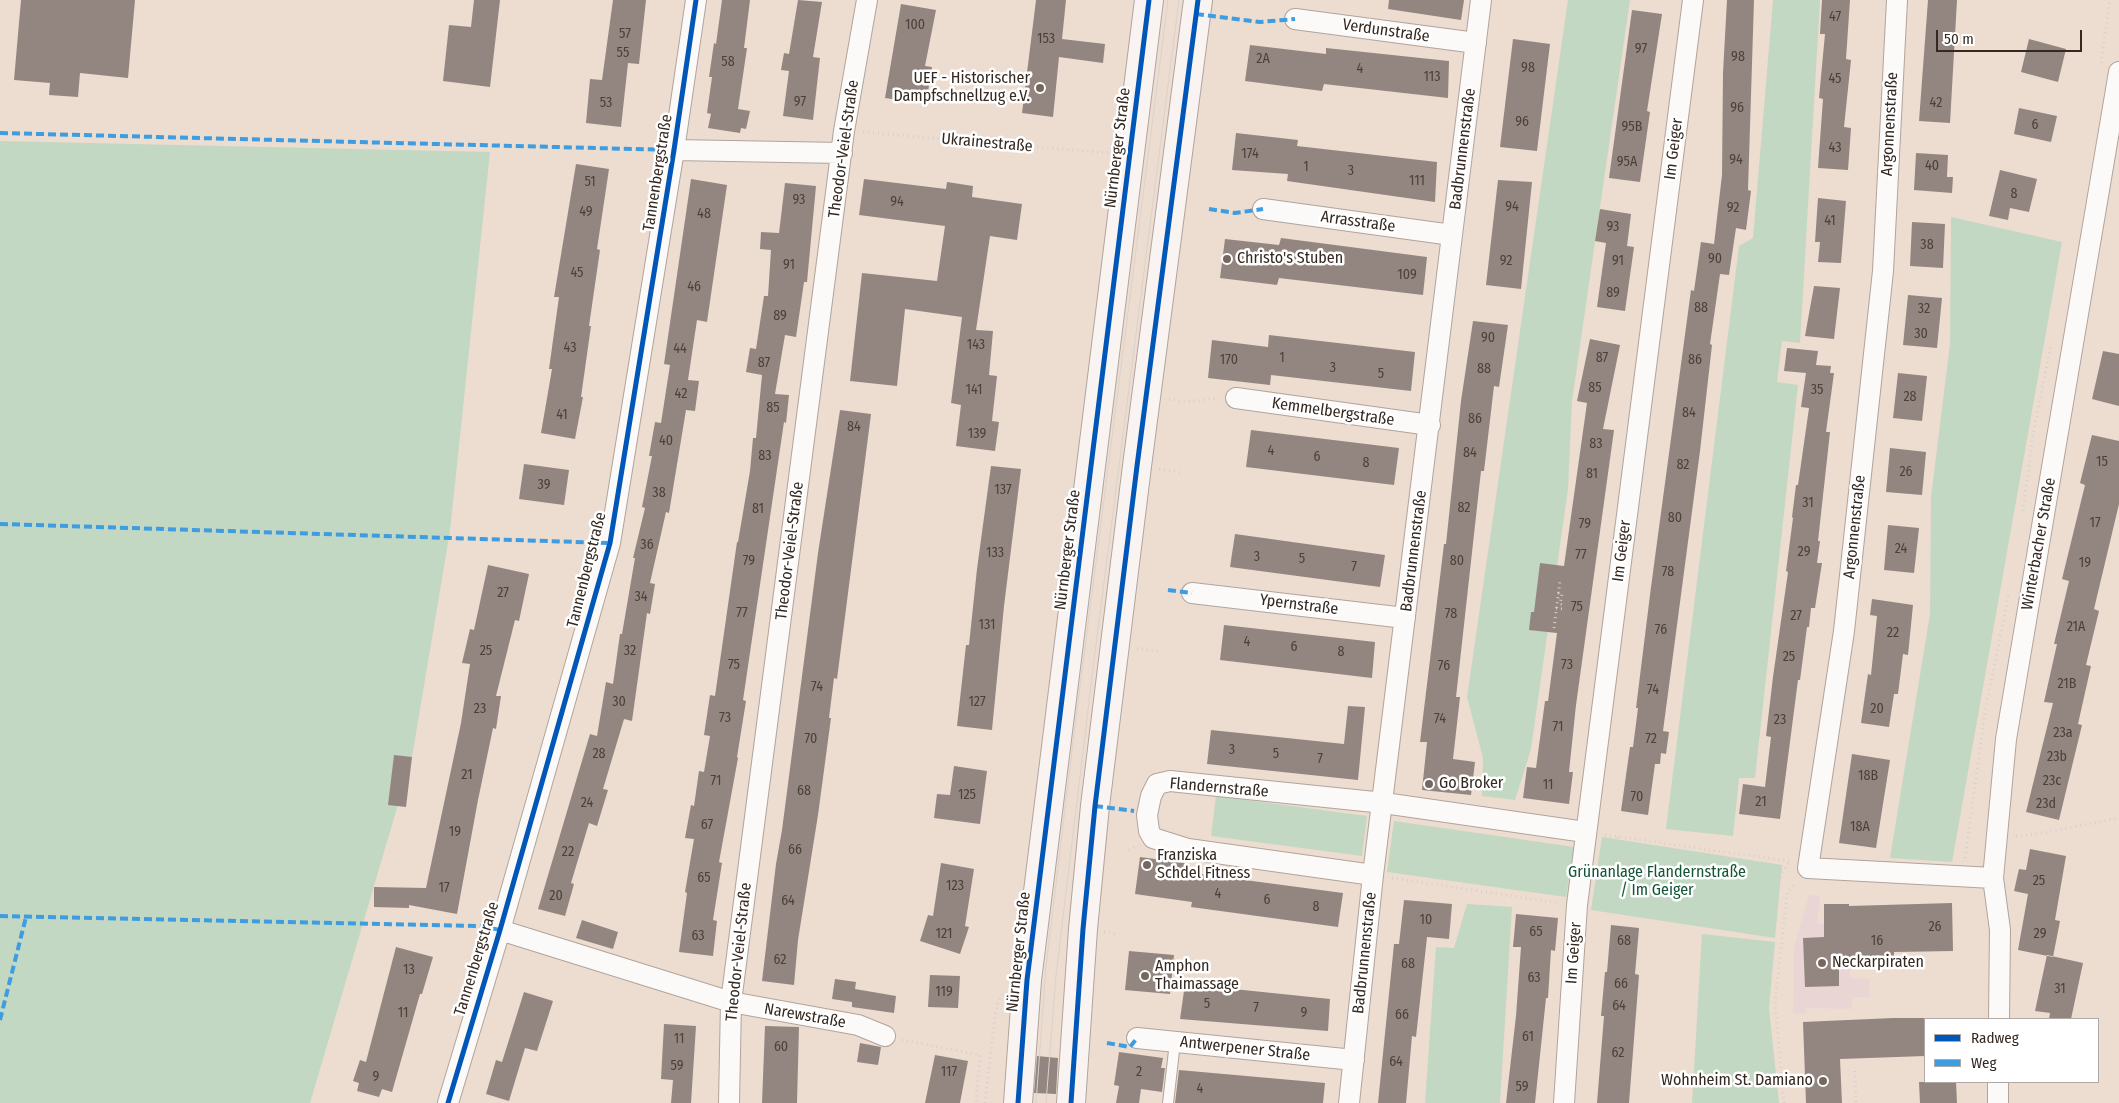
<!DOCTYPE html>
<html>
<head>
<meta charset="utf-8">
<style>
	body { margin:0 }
	#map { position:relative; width:2119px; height:1103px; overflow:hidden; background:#eddcd0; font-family:"Fira Sans Condensed",sans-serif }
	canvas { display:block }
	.legend { position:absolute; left:1924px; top:1018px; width:175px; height:65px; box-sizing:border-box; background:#fff; border:1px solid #aea9a6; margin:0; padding:6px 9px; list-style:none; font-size:15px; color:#342820 }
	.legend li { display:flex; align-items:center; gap:10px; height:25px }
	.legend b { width:25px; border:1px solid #aea9a6 }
	.scale { position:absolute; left:1936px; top:30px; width:146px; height:22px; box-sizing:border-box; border:2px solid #342820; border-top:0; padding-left:6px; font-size:15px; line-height:18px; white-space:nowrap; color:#342820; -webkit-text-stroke:4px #fff; paint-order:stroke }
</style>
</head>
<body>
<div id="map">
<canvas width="2119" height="1103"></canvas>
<ul class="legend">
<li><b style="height:6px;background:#0057b8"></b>Radweg</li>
<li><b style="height:6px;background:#3e9ce0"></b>Weg</li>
</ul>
<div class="scale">50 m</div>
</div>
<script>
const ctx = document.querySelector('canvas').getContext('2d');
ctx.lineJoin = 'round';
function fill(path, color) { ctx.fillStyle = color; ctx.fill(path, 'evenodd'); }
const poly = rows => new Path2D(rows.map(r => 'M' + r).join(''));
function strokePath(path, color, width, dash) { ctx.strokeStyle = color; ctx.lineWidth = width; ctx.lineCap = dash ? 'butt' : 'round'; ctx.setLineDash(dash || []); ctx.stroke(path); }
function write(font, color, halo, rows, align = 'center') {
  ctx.font = font + ' "Fira Sans Condensed",sans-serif'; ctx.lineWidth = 5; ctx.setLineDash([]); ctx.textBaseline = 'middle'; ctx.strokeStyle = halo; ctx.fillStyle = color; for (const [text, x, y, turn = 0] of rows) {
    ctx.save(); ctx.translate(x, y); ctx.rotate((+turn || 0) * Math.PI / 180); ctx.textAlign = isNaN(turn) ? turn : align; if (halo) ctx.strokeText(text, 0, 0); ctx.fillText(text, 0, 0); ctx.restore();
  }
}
fill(poly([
	[1809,895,1820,896,1817,924,1851,925,1850,978,1870,979,1869,997,1852,997,1852,1009,1806,1008,1806,1014,1793,1013,1794,948]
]), '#ead5d5');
fill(poly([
	[1568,0,1630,0,1572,401,1568,489,1531,749,1515,800,1482,796,1483,758,1467,697],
	[1773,0,1820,0,1800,343,1782,341,1777,382,1798,385,1755,778,1739,778,1733,836,1666,829,1739,246,1753,238],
	[0,141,490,152,450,531,412,757,310,1103,0,1103],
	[1951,217,2062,242,1952,862,1890,858,1930,614,1931,497,1950,344],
	[1216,796,1367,816,1362,856,1211,836],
	[1394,821,1574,847,1566,897,1387,872],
	[1602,837,1782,865,1775,938,1591,910],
	[1467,904,1512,907,1500,1103,1425,1103,1436,947,1454,948],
	[1702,934,1775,942,1769,1008,1779,1103,1692,1103]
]), '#c3d8c2');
fill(poly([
	[21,0,135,0,128,78,80,73,78,97,49,95,50,83,14,80],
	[474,0,500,0,490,87,443,81,449,25,471,27],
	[613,0,646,0,639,64,628,63,621,127,586,123,590,79,602,80],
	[722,0,750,0,744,48,747,48,738,109,750,111,746,129,741,128,740,133,708,128,711,114,707,113,712,77,709,77,714,43,716,44],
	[798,0,822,2,813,57,820,58,813,120,783,116,789,71,781,70,784,53,789,54],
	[1036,0,1066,0,1062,39,1105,44,1103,63,1059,57,1053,117,1022,113],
	[1389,0,1464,0,1461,20,1388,9],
	[1727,0,1754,0,1748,190,1751,191,1746,230,1736,228,1729,275,1720,274,1710,344,1712,345,1700,451,1663,731,1669,732,1666,754,1661,753,1660,764,1655,764,1648,815,1621,811,1630,747,1633,747,1638,708,1636,708,1651,587,1691,290,1694,291,1701,242,1714,244,1722,175,1723,73],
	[1822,0,1850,0,1846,59,1851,60,1844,127,1851,128,1848,170,1818,168,1823,99,1819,98,1825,34,1820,34],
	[1928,0,1957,0,1950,123,1919,121],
	[901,4,936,10,925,66,932,67,926,104,885,98],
	[1632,10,1662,14,1647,111,1650,112,1640,182,1609,178],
	[1513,39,1550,44,1537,151,1500,147],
	[2029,39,2066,49,2058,82,2021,72],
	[1250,45,1326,54,1326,48,1449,61,1448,98,1324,84,1322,91,1245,81],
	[2019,108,2057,116,2051,142,2014,134],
	[1236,133,1298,140,1297,146,1437,162,1435,202,1287,181,1288,174,1232,170],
	[1916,153,1948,155,1947,177,1953,177,1952,193,1914,190],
	[576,164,609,169,597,249,600,250,589,326,591,326,581,397,583,397,575,439,541,433,552,369,549,369,559,297,554,297],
	[2000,170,2037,179,2029,212,2010,208,2008,220,1989,216],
	[691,179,727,185,707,322,697,320,688,380,699,381,695,411,686,410,669,513,666,512,650,583,655,584,650,614,647,613,632,721,624,719,603,789,608,790,597,826,589,823,571,883,574,884,565,916,538,909,590,734,597,736,606,682,613,684,620,634,622,634,635,558,633,558,645,508,642,507,652,456,649,456,655,422,661,423,670,365,664,364],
	[864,179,946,189,947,182,973,186,972,197,1022,204,1017,240,990,236,976,330,993,331,989,375,997,376,992,421,999,422,995,451,956,446,961,405,951,403,962,317,905,309,897,386,850,381,862,273,937,281,945,226,859,215],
	[1498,180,1532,182,1521,289,1486,285],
	[785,183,816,186,807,282,804,282,796,337,785,335,775,394,789,395,786,423,784,422,743,700,746,701,737,757,738,758,719,862,722,863,713,920,717,921,713,956,679,952,687,893,685,892,694,839,685,838,691,805,694,806,699,771,704,772,710,736,704,735,710,695,715,696,737,542,738,542,750,471,753,438,756,438,762,375,746,372,750,348,756,349,764,296,768,296,771,250,760,249,761,232,779,233],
	[1818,198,1846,201,1841,263,1818,262,1820,242,1815,242],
	[1600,209,1631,214,1627,246,1634,247,1625,311,1597,307,1606,243,1595,241],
	[1912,222,1945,224,1943,268,1910,266],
	[1281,238,1427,257,1423,295,1279,278,1277,285,1220,278,1225,239,1279,245],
	[1814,286,1840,288,1834,339,1805,336],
	[1908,295,1942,298,1937,348,1903,345],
	[1473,321,1508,325,1499,387,1494,386,1484,471,1481,471,1456,697,1460,697,1453,759,1475,762,1471,795,1422,790,1427,742,1420,742,1444,544,1446,544,1461,401],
	[1269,335,1415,352,1411,391,1271,375,1270,385,1208,378,1212,340,1268,347],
	[1590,339,1620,345,1603,429,1614,430,1576,705,1569,772,1573,772,1569,804,1523,798,1527,767,1536,768,1545,701,1548,701,1557,633,1529,630,1531,612,1534,612,1540,563,1564,566,1587,403,1577,401],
	[1787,348,1818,351,1816,365,1831,366,1830,373,1834,373,1826,432,1830,432,1818,541,1820,541,1817,563,1822,563,1815,608,1811,608,1809,627,1807,627,1800,680,1798,680,1780,819,1739,814,1743,784,1765,787,1771,737,1766,736,1773,677,1788,572,1786,571,1793,518,1792,517,1796,485,1798,485,1809,408,1801,407,1806,373,1784,371],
	[2103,351,2119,354,2119,406,2092,399],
	[1898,373,1927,376,1922,421,1893,418],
	[840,410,871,414,837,679,834,678,829,718,831,718,818,815,798,940,794,985,762,981,776,864,782,830,818,553],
	[1251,430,1399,448,1394,485,1246,467],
	[2092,435,2119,441,2119,504,2094,609,2099,611,2086,665,2091,666,2078,724,2082,725,2059,820,2026,812,2053,703,2044,702,2057,644,2054,644,2069,581,2062,579,2085,485,2080,483],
	[1890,448,1926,452,1922,495,1886,492],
	[524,464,569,470,564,505,519,499],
	[991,466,1021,469,1004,606,992,730,957,726,966,645,969,645,977,569],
	[1888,525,1919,528,1914,573,1884,570],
	[1235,534,1385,555,1380,587,1230,567],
	[488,565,529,574,519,621,515,620,496,696,501,696,496,729,493,728,478,800,457,914,409,905,409,908,374,907,374,887,426,888,461,723,470,664,462,663,470,629,474,630],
	[1872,599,1913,605,1908,655,1903,654,1898,694,1894,694,1889,727,1861,723,1868,674,1871,675,1877,616,1870,615],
	[1224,625,1375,642,1372,678,1220,660],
	[1348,706,1365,707,1358,780,1207,764,1211,730,1344,744],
	[1852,754,1890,760,1876,848,1839,843],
	[394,755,412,757,406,807,388,805],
	[954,766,987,771,980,824,934,818,937,794,950,795],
	[2030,849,2066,856,2055,920,2060,921,2053,957,2018,950,2028,894,2014,891,2019,869,2026,870],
	[1140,857,1185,863,1184,872,1343,893,1338,927,1191,907,1192,902,1135,894],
	[941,863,974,869,965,926,969,927,960,954,920,941,928,915,933,916],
	[1404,900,1452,904,1449,939,1427,937,1416,1037,1412,1036,1406,1103,1378,1103,1394,944,1399,944],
	[1952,903,1953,951,1894,952,1894,959,1839,959,1839,986,1805,987,1803,938,1824,937,1824,904,1849,904,1849,906],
	[1516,914,1558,918,1555,951,1551,950,1548,998,1546,998,1535,1103,1506,1103,1516,1016,1521,947,1513,947],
	[582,920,618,932,613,949,576,938],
	[1611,925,1639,928,1635,974,1639,975,1629,1103,1597,1103,1604,1016,1601,1016,1605,972,1607,972],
	[396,947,433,957,422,994,420,994,392,1092,382,1089,379,1097,357,1091,359,1083,353,1081,360,1060,366,1062],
	[1129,951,1174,955,1170,994,1125,990],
	[2047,955,2083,963,2071,1019,2049,1019,2050,1013,2035,1011],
	[930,975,960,976,958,1008,928,1007],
	[835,979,856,982,855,989,896,996,894,1013,852,1007,852,1002,832,999],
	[1185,984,1330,999,1328,1031,1180,1019],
	[524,992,553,1001,537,1051,525,1048,509,1101,486,1094,496,1060,502,1062],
	[1893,1018,1925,1018,1925,1056,1840,1059,1842,1103,1806,1103,1803,1022],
	[664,1024,696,1026,691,1103,671,1103,673,1080,661,1079],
	[765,1026,799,1027,797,1103,762,1103],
	[860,1043,881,1047,878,1065,857,1062],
	[1119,1052,1163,1058,1161,1068,1165,1068,1162,1092,1141,1089,1139,1103,1116,1103,1119,1086,1114,1085],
	[935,1055,968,1061,960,1103,925,1103],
	[1037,1056,1058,1058,1056,1094,1034,1093],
	[1179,1070,1325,1083,1323,1103,1175,1103],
	[1919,1082,1956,1082,1957,1103,1920,1103]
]), '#938680');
const lane = poly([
	[1168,1103,1175,1042]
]);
const street = poly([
	[1897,0,1883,271,1844,631,1808,868,1993,878],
	[1295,19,1476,43],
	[674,150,842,153],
	[1263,209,1452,235],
	[1236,398,1430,425],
	[1192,593,1405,618],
	[1373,875,1188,849,1153,838,1149,831,1147,815,1151,796,1157,784,1170,781,1384,803,1585,832],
	[500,930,731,1002,858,1025,885,1036],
	[1999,1019,2000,930,1993,878,2006,739,2119,72],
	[1137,1038,1354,1060],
	[448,1103,500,930,610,543,674,150,696,0],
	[729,1103,731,1002,844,131,867,0],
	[1349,1103,1373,875,1481,0],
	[1564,1103,1577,905,1693,0],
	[1998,1103,1998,1082]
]);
const secondary = poly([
	[1018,1103,1027,980,1149,0],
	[1071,1103,1083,929,1095,806,1137,466,1198,0]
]);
strokePath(lane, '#b1a49b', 12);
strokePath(street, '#b1a49b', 22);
strokePath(secondary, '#b1a49b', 30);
strokePath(poly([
	[2101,63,2110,0],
	[863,132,1108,153],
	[1169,399,1186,402,1218,398],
	[1159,469,1183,473],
	[2023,511,2033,434,2051,345],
	[1558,593,1562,594,1560,604,1564,605],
	[1556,608,1563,609],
	[1554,628,1560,581],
	[1137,648,1159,652],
	[1605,835,1789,861],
	[2016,836,2036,834,2119,818],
	[1617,837,1630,874,1668,904,1708,921,1744,914,1770,892,1789,862],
	[1129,850,1137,846],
	[1965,858,1985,712,2009,593],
	[1392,878,1559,903],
	[1104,932,1118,934],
	[902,1040,980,1055,976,1103],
	[1855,1071,1856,1103],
	[985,1103,995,1016,998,1001,1003,995],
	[1784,1103,1775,1003,1787,893,1796,883]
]), '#d6d0cd', 3, [1, 4]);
strokePath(lane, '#fcfaf8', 10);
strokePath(street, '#fcfaf8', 20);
strokePath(secondary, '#f9f4f2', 28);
strokePath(poly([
	[1036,1103,1046,967,1075,726,1168,0],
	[1046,1103,1056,975,1094,660,1179,0]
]), '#d8d3ce', 1);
strokePath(poly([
	[1196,14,1260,22,1295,19],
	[0,133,674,150],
	[1209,209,1235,213,1263,209],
	[0,524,610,543],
	[1168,590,1192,593],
	[1095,806,1134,811],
	[0,916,481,926,500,930],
	[0,1020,26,917],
	[1107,1043,1130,1047,1137,1038]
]), '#3e9ce0', 4, [8, 4]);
strokePath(poly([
	[448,1103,500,930,610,543,674,150,696,0],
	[1018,1103,1027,980,1149,0],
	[1071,1103,1083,929,1095,806,1137,466,1198,0]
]), '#0057b8', 5);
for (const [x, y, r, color] of [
	[1040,88,5,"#75675e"],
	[1227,259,5,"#75675e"],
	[1429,784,5,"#75675e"],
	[1147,865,5,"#75675e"],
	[1822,963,5,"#75675e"],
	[1145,976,5,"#75675e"],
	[1823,1081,5,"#75675e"]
]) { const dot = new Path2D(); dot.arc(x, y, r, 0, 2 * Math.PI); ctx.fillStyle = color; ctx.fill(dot); strokePath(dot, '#fff', 2); }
write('14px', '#4c4038', null, [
	["47",1835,17],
	["100",915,25],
	["57",625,34],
	["153",1046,39],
	["97",1641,49],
	["55",623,53],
	["98",1738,57],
	["2A",1263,59],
	["58",728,62],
	["98",1528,68],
	["4",1360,69],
	["113",1432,77],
	["45",1835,79],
	["97",800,102],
	["53",606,103],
	["42",1936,103],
	["96",1737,108],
	["96",1522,122],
	["6",2035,125],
	["95B",1632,127],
	["43",1835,148],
	["174",1250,154],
	["94",1736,160],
	["95A",1627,162],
	["40",1932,166],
	["1",1306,167],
	["3",1351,171],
	["111",1417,181],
	["51",590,182],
	["8",2014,194],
	["93",799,200],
	["94",897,202],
	["94",1512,207],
	["92",1733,208],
	["49",586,212],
	["48",704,214],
	["41",1830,221],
	["93",1613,227],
	["38",1927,245],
	["90",1715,259],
	["92",1506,261],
	["91",1618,261],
	["91",789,265],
	["45",577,273],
	["109",1407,275],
	["46",694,287],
	["89",1613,293],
	["88",1701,308],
	["32",1924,309],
	["89",780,316],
	["30",1921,334],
	["90",1488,338],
	["143",976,345],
	["43",570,348],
	["44",680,349],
	["1",1282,358],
	["87",1602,358],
	["170",1229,360],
	["86",1695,360],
	["87",764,363],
	["3",1333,368],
	["88",1484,369],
	["5",1381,374],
	["85",1595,388],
	["141",974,390],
	["35",1817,390],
	["42",681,394],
	["28",1910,397],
	["85",773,408],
	["84",1689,413],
	["41",562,415],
	["86",1475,419],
	["84",854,427],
	["139",977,434],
	["40",666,441],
	["83",1596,444],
	["4",1271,451],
	["84",1470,453],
	["83",765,456],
	["6",1317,457],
	["15",2102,462],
	["8",1366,463],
	["82",1683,465],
	["26",1906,472],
	["81",1592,474],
	["39",544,485],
	["137",1003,490],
	["38",659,493],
	["31",1808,503],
	["82",1464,508],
	["81",758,509],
	["80",1675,518],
	["17",2095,523],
	["79",1585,524],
	["36",647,545],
	["24",1901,549],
	["29",1804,552],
	["133",995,553],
	["77",1581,555],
	["3",1257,557],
	["5",1302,559],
	["79",749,561],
	["80",1457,561],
	["19",2085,563],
	["7",1354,567],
	["78",1668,572],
	["27",503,593],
	["34",641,597],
	["75",1577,607],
	["77",742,613],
	["78",1451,614],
	["27",1796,616],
	["131",987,625],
	["21A",2076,627],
	["76",1661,630],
	["22",1893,633],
	["4",1247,642],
	["6",1294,647],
	["25",486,651],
	["32",630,651],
	["8",1341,652],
	["25",1789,657],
	["75",734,665],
	["73",1567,665],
	["76",1444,666],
	["21B",2067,684],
	["74",817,687],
	["74",1653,690],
	["30",619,702],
	["127",977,702],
	["23",480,709],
	["20",1877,709],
	["73",725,718],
	["74",1440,719],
	["23",1780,720],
	["71",1558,727],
	["23a",2063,733],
	["70",811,739],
	["72",1651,739],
	["3",1232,750],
	["28",599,754],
	["5",1276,754],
	["23b",2057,757],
	["7",1320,759],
	["21",467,775],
	["18B",1868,776],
	["71",716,781],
	["23c",2052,781],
	["11",1548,785],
	["68",804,791],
	["125",967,795],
	["70",1637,797],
	["21",1761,802],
	["24",587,803],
	["23d",2046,804],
	["67",707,825],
	["18A",1860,827],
	["19",455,832],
	["66",795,850],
	["22",568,852],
	["65",704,878],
	["25",2039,881],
	["123",955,886],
	["17",444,888],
	["4",1218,894],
	["20",556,896],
	["6",1267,900],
	["64",788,901],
	["8",1316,907],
	["10",1426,920],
	["26",1935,927],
	["65",1536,932],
	["121",944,934],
	["29",2040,934],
	["63",698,936],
	["68",1624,941],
	["16",1877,941],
	["62",780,960],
	["68",1408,964],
	["13",409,970],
	["63",1534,978],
	["66",1621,984],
	["31",2060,989],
	["119",944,992],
	["5",1207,1004],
	["64",1619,1006],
	["7",1256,1008],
	["11",403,1013],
	["9",1304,1013],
	["66",1402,1015],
	["61",1528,1037],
	["11",679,1039],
	["60",781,1047],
	["62",1618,1053],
	["64",1396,1062],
	["59",677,1066],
	["117",949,1072],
	["2",1139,1072],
	["9",376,1077],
	["59",1522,1087],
	["4",1200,1089]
]);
write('16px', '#342820', '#fff', [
	["Verdunstraße",1386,31,8],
	["Argonnenstraße",1890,124,-87],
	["Ukrainestraße",987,143,5],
	["Nürnberger Straße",1118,148,-83],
	["Theodor-Veiel-Straße",844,149,-82],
	["Badbrunnenstraße",1463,149,-83],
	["Im Geiger",1674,149,-83],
	["Tannenbergstraße",658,173,-81],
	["Arrasstraße",1358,222,8],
	["Kemmelbergstraße",1333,412,8],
	["Argonnenstraße",1855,527,-84],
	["Winterbacher Straße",2039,544,-80],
	["Nürnberger Straße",1068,550,-83],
	["Theodor-Veiel-Straße",790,551,-83],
	["Badbrunnenstraße",1414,551,-83],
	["Im Geiger",1622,551,-83],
	["Tannenbergstraße",587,570,-76],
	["Ypernstraße",1299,605,7],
	["Flandernstraße",1219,788,5],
	["Theodor-Veiel-Straße",739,952,-84],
	["Nürnberger Straße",1019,952,-84],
	["Badbrunnenstraße",1365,953,-84],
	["Im Geiger",1574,953,-86],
	["Tannenbergstraße",477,959,-73],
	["Narewstraße",805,1016,10],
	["Antwerpener Straße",1245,1049,6]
]);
write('16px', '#342820', '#fff', [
	["UEF - Historischer",1030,79,"right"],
	["Dampfschnellzug e.V.",1030,97,"right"],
	["Christo's Stuben",1237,259],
	["Go Broker",1439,784],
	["Franziska",1157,856],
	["Schdel Fitness",1157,874],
	["Neckarpiraten",1832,963],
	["Amphon",1155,967],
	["Thaimassage",1155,985],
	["Wohnheim St. Damiano",1813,1081,"right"]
], 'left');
write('16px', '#125436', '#fff', [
	["Grünanlage Flandernstraße",1657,873],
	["/ Im Geiger",1657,891]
]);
</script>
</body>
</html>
